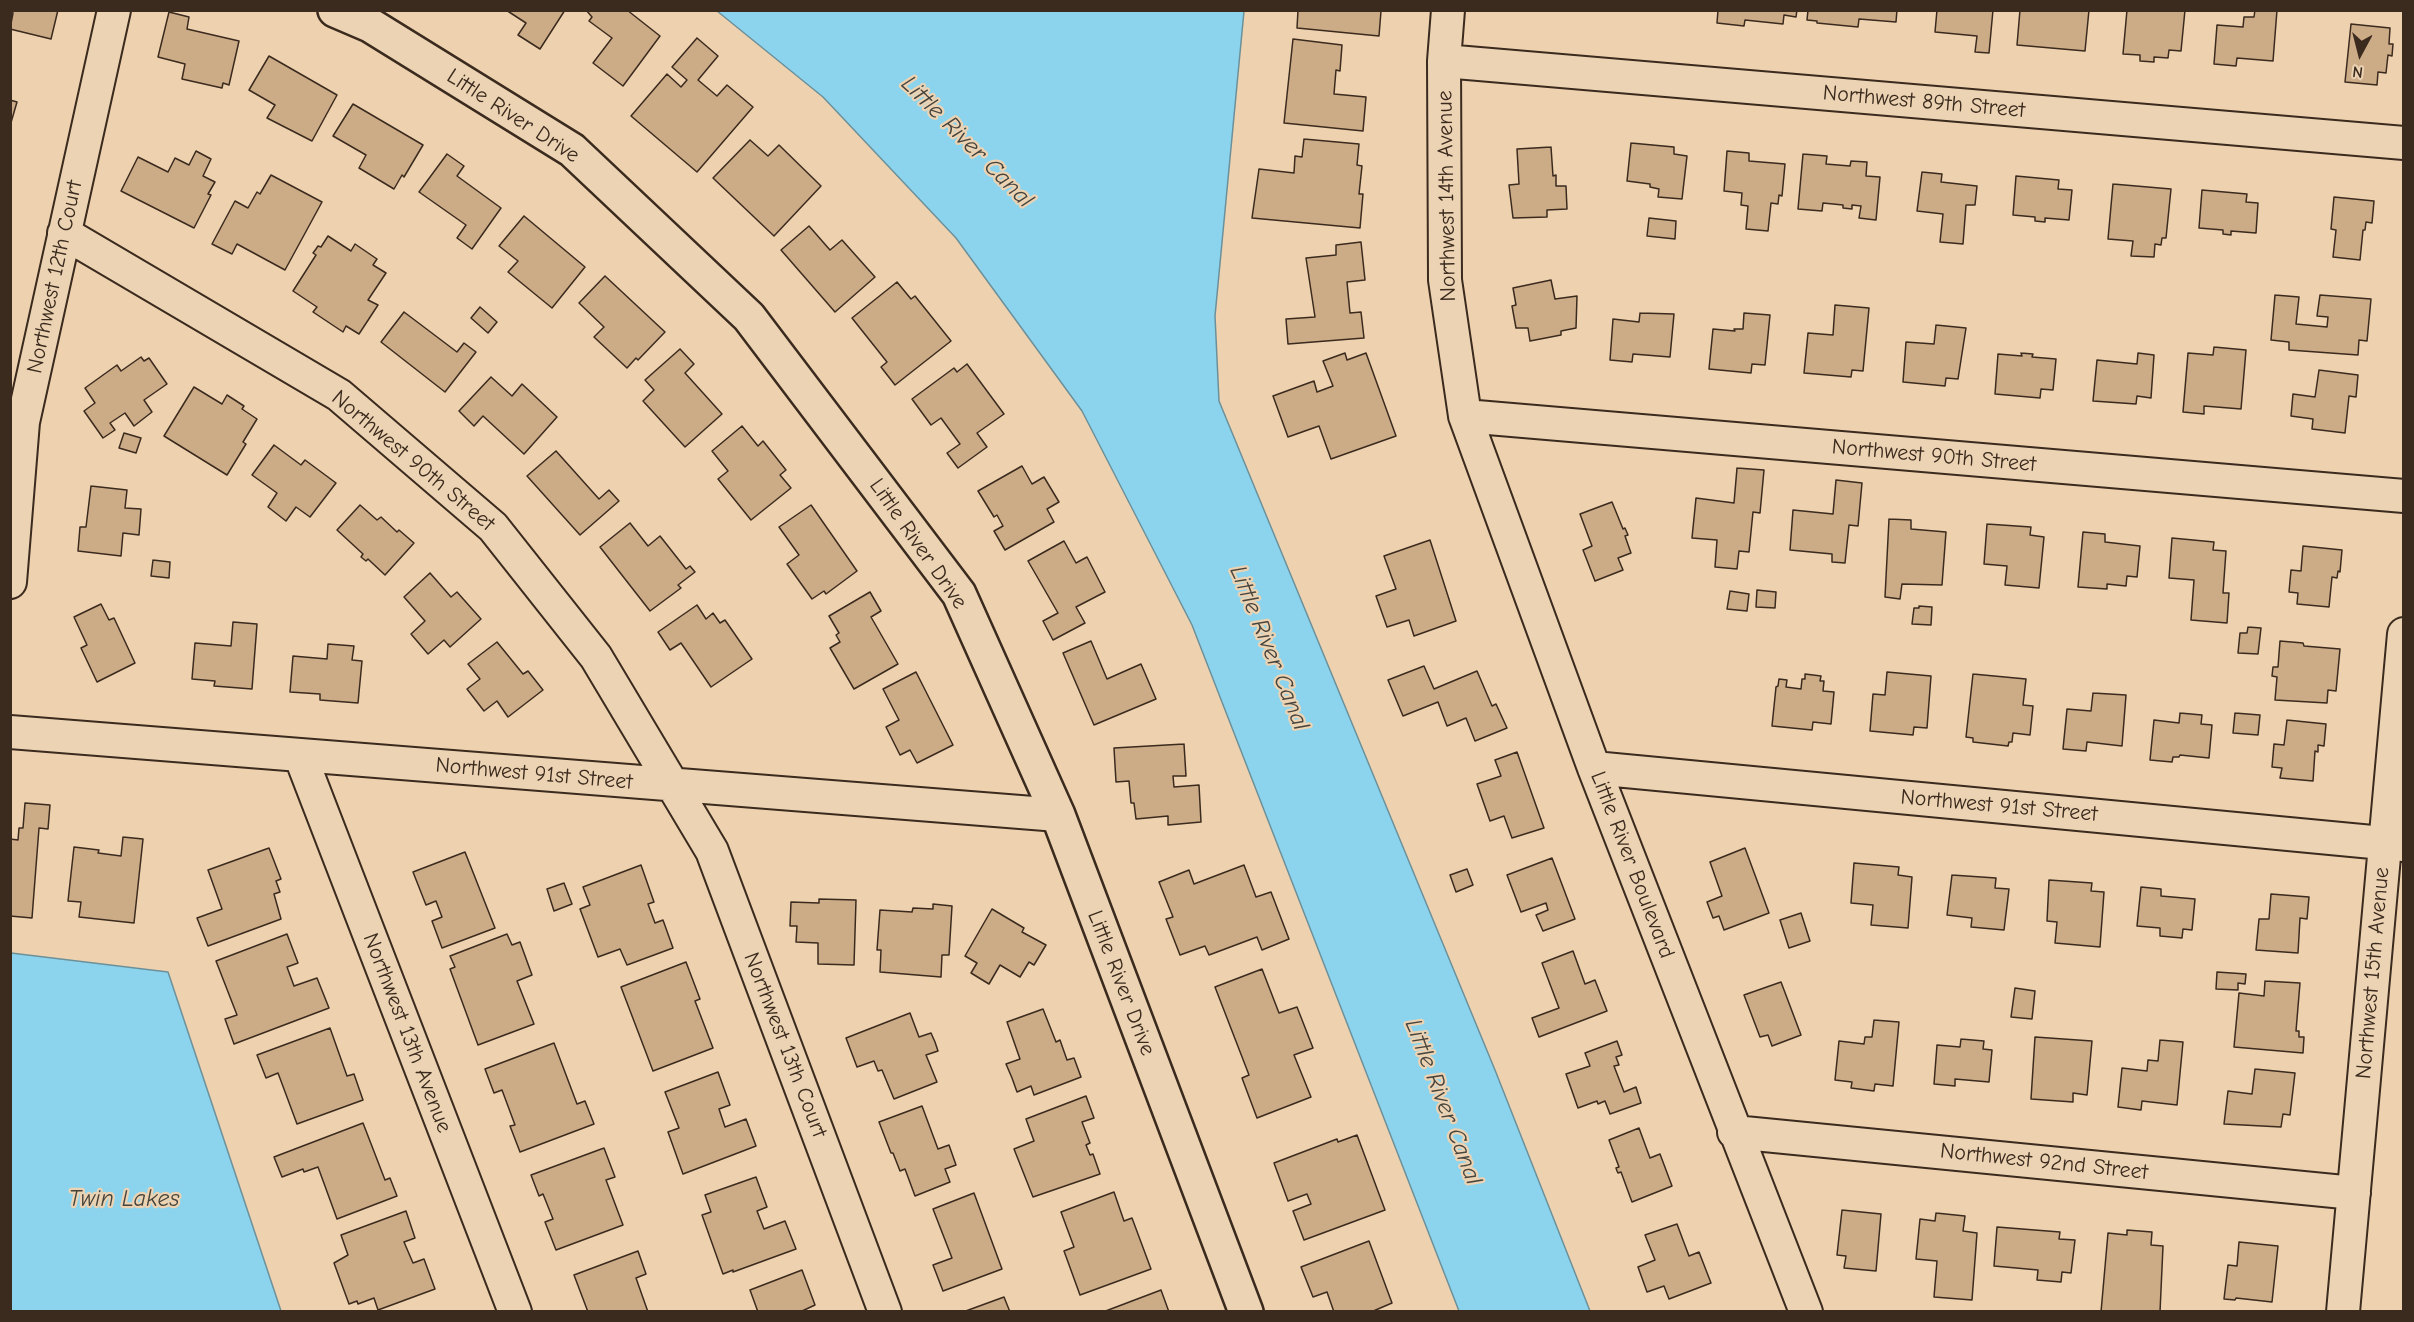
<!DOCTYPE html>
<html>
<head>
<meta charset="utf-8">
<style>
	body { margin:0 }
	#map { position:relative; width:2414px; height:1322px; overflow:hidden; background:#eed2af; font-family:"Comic Neue",sans-serif }
	canvas { display:block }
	.frame { position:absolute; inset:0; border:12px solid #3b2a1e; pointer-events:none }
	.north { position:absolute; left:2330px; top:24px; width:60px; height:60px; -webkit-text-stroke:4px #ebd3b3; paint-order:stroke; rotate:187deg; font-size:16px; font-weight:700; line-height:24px; text-align:center; color:#3b2a1e }
	.north::after { content:''; display:block; margin:auto; width:21px; height:27px; background:#3b2a1e; clip-path:polygon(50% 0,100% 100%,50% 72%,0 100%) }
</style>
</head>
<body>
<div id="map">
<canvas width="2414" height="1322"></canvas>
<div class="frame"></div>
<div class="north">N</div>
</div>
<script>
const ctx = document.querySelector('canvas').getContext('2d');
ctx.lineJoin = 'round';
function fill(path, color) { ctx.fillStyle = color; ctx.fill(path, 'evenodd'); }
const poly = rows => new Path2D(rows.map(r => 'M' + r).join(''));
function strokePath(path, color, width, dash) { ctx.strokeStyle = color; ctx.lineWidth = width; ctx.lineCap = dash ? 'butt' : 'round'; ctx.setLineDash(dash || []); ctx.stroke(path); }
function write(font, color, halo, rows, align = 'center') {
  ctx.font = font + ' "Comic Neue",sans-serif'; ctx.lineWidth = 4.5; ctx.setLineDash([]); ctx.textBaseline = 'middle'; ctx.strokeStyle = halo; ctx.fillStyle = color; for (const [text, x, y, turn = 0] of rows) {
    ctx.save(); ctx.translate(x, y); ctx.rotate((+turn || 0) * Math.PI / 180); ctx.textAlign = isNaN(turn) ? turn : align; if (halo) ctx.strokeText(text, 0, 0); ctx.fillText(text, 0, 0); ctx.restore();
  }
}
const water = poly([
	[717,11,1244,11,1215,316,1219,401,1495,1070,1590,1311,1459,1311,1192,625,1082,411,956,238,823,97,717,11],
	[11,953,168,972,281,1311,11,1311,11,953]
]);
fill(water, '#8cd4ed');
strokePath(water, '#6c909a', 1.5);
const building = poly([
	[10,10,58,10,51,39,10,29,13,13,10,10],
	[506,10,565,10,540,49,518,35,526,23,506,10],
	[586,10,627,10,660,36,623,86,593,63,612,38,589,21,592,17,586,10],
	[1298,10,1381,11,1379,36,1297,28,1298,10],
	[1718,10,1797,10,1796,17,1784,15,1783,24,1745,20,1744,26,1717,23,1718,10],
	[1808,10,1897,10,1896,22,1859,19,1858,27,1817,23,1817,21,1807,20,1808,10],
	[1937,10,1993,10,1989,53,1975,52,1977,36,1935,32,1937,10],
	[2020,10,2089,10,2085,51,2017,45,2020,10],
	[2127,10,2185,10,2181,51,2169,50,2168,58,2154,57,2154,62,2140,61,2140,55,2123,54,2127,10],
	[2255,10,2277,10,2273,61,2237,58,2236,66,2214,64,2217,25,2243,27,2244,17,2254,17,2255,10],
	[169,12,189,17,187,29,239,41,229,85,223,83,222,88,182,79,185,64,158,57,169,12],
	[2351,24,2390,28,2389,44,2393,44,2392,56,2388,55,2386,73,2378,72,2377,85,2345,82,2351,24],
	[697,38,718,56,698,80,717,96,727,85,753,107,697,172,631,116,667,74,681,87,687,80,672,67,697,38],
	[1293,39,1342,45,1340,71,1336,70,1334,94,1366,97,1363,131,1284,123,1293,39],
	[269,56,337,95,312,141,267,118,275,105,249,90,269,56],
	[10,100,17,102,10,126,10,100],
	[353,104,423,145,404,177,402,175,394,189,359,168,366,155,333,136,353,104],
	[1304,139,1359,144,1357,165,1362,166,1359,194,1363,194,1360,228,1252,218,1259,169,1294,173,1295,156,1302,157,1304,139],
	[750,140,768,156,779,145,821,186,774,236,713,178,750,140],
	[1631,143,1674,147,1674,154,1687,156,1682,199,1658,197,1659,189,1650,187,1650,184,1627,181,1631,143],
	[1551,147,1553,176,1556,175,1556,186,1566,186,1567,209,1547,210,1547,217,1513,218,1509,185,1519,184,1517,149,1551,147],
	[196,151,211,159,203,176,215,182,208,194,211,195,194,228,121,191,138,157,168,172,175,158,189,165,196,151],
	[1727,151,1749,153,1749,161,1785,164,1782,196,1779,195,1778,204,1771,203,1768,231,1746,229,1748,206,1741,205,1742,193,1724,191,1727,151],
	[447,154,464,166,457,176,501,208,472,249,457,238,466,225,419,192,447,154],
	[1803,154,1827,156,1826,164,1850,166,1851,161,1867,162,1866,176,1880,177,1876,220,1859,218,1861,206,1852,205,1852,209,1843,208,1843,205,1823,203,1822,211,1798,209,1803,154],
	[1922,172,1942,174,1941,182,1977,186,1975,205,1966,205,1963,244,1940,242,1943,214,1917,211,1922,172],
	[271,175,322,202,285,270,237,244,232,254,212,244,235,201,248,208,257,192,260,194,271,175],
	[2016,176,2059,180,2058,189,2072,190,2069,220,2045,218,2045,222,2035,221,2035,217,2013,215,2016,176],
	[2113,184,2171,189,2166,238,2162,238,2161,245,2155,244,2154,257,2131,256,2133,241,2108,239,2113,184],
	[2202,190,2247,194,2246,202,2258,203,2256,233,2231,231,2231,235,2223,234,2223,230,2199,228,2202,190],
	[2334,197,2374,201,2372,223,2366,222,2365,230,2363,230,2360,260,2333,257,2336,230,2331,229,2334,197],
	[524,216,585,267,552,308,508,272,518,261,499,246,524,216],
	[1649,218,1676,221,1675,239,1647,236,1649,218],
	[809,226,830,250,842,240,875,277,835,312,781,250,809,226],
	[328,236,351,251,355,244,377,259,373,265,386,273,368,300,378,305,359,334,346,326,343,332,313,312,317,307,293,291,316,255,313,253,316,249,318,246,321,247,328,236],
	[1361,242,1365,280,1347,282,1350,313,1361,312,1364,338,1288,344,1286,319,1315,317,1306,258,1336,255,1336,245,1361,242],
	[605,276,665,332,638,360,636,358,627,368,594,337,604,327,579,303,605,276],
	[1551,280,1555,299,1577,296,1576,328,1561,331,1561,335,1530,341,1528,328,1516,328,1512,306,1516,305,1513,288,1551,280],
	[897,282,911,299,915,296,951,341,895,385,881,367,887,362,852,318,897,282],
	[2275,295,2299,297,2296,324,2327,327,2328,317,2317,316,2320,295,2371,299,2367,341,2359,340,2358,355,2289,350,2289,342,2271,340,2275,295],
	[1835,305,1869,308,1863,371,1852,370,1851,377,1804,373,1808,333,1833,335,1835,305],
	[480,307,497,322,488,333,471,318,480,307],
	[404,312,457,352,464,343,476,352,445,392,381,342,404,312],
	[1640,313,1674,314,1670,357,1633,354,1632,362,1610,360,1613,319,1639,322,1640,313],
	[1744,313,1770,315,1765,365,1752,364,1751,373,1709,369,1713,329,1735,331,1734,329,1743,329,1744,313],
	[1936,325,1966,328,1958,379,1946,378,1945,386,1903,382,1906,342,1934,344,1936,325],
	[2214,347,2246,350,2241,409,2204,406,2204,414,2183,412,2188,353,2213,355,2214,347],
	[680,349,694,364,685,373,722,414,685,447,643,401,654,390,645,380,680,349],
	[1345,353,1347,360,1366,353,1396,436,1331,459,1319,426,1288,437,1273,396,1314,381,1317,392,1333,386,1323,361,1345,353],
	[2021,353,2033,354,2032,357,2056,359,2053,390,2041,389,2040,398,1995,394,1998,354,2022,356,2021,353],
	[2138,353,2154,355,2151,398,2137,396,2136,404,2093,401,2097,360,2137,364,2138,353],
	[141,357,144,361,149,358,167,384,144,400,152,412,134,426,125,413,110,423,115,430,103,438,84,411,95,403,85,388,117,365,121,371,141,357],
	[967,364,1004,414,977,433,987,447,958,468,947,453,960,444,941,418,931,425,912,399,954,368,957,372,967,364],
	[2319,370,2358,375,2356,397,2349,396,2345,433,2312,429,2313,419,2291,416,2293,394,2315,397,2319,370],
	[491,377,512,396,522,384,557,417,524,454,483,416,474,426,459,411,491,377],
	[194,387,222,404,227,395,244,406,242,409,257,419,243,442,246,444,227,475,164,436,194,387],
	[742,426,758,446,763,441,786,470,780,475,791,488,751,520,718,479,728,471,712,451,742,426],
	[124,433,141,438,136,453,119,448,124,433],
	[274,445,301,465,305,460,336,483,310,517,296,507,286,521,268,507,277,493,252,475,274,445],
	[556,451,599,499,609,490,619,501,580,535,527,476,556,451],
	[1022,466,1032,484,1044,477,1059,502,1047,509,1054,522,1005,550,994,531,1003,526,997,515,994,517,978,491,1022,466],
	[1737,468,1764,470,1760,513,1753,512,1749,552,1739,551,1737,569,1715,567,1717,540,1692,538,1696,498,1734,503,1737,468],
	[1836,480,1862,483,1858,526,1849,525,1845,563,1832,562,1832,554,1790,550,1793,510,1833,514,1836,480],
	[91,486,127,490,125,508,141,509,139,535,123,533,121,556,78,551,80,527,86,527,91,486],
	[1612,502,1623,529,1625,528,1628,535,1625,536,1631,553,1618,558,1623,570,1595,581,1583,550,1592,546,1580,514,1612,502],
	[360,505,377,520,381,517,397,532,399,530,414,543,385,575,368,559,366,561,361,557,363,554,337,530,360,505],
	[811,505,857,571,826,594,824,591,812,599,787,564,799,555,779,527,811,505],
	[1889,519,1911,520,1911,529,1946,532,1942,585,1902,584,1900,599,1885,597,1889,519],
	[630,523,648,546,660,536,686,569,690,566,695,572,678,585,681,588,650,611,600,547,630,523],
	[1987,524,2031,527,2030,535,2044,537,2039,588,2005,585,2007,566,1984,564,1987,524],
	[2083,532,2105,534,2105,542,2140,546,2137,577,2127,576,2126,586,2107,584,2107,589,2078,587,2083,532],
	[2172,538,2214,542,2213,550,2226,551,2223,593,2229,593,2227,623,2191,620,2194,580,2169,578,2172,538],
	[1430,540,1456,621,1414,636,1409,620,1387,627,1376,596,1396,589,1384,556,1430,540],
	[1064,541,1076,563,1087,557,1105,592,1076,607,1085,623,1053,640,1043,621,1058,613,1028,561,1064,541],
	[2303,546,2342,550,2340,572,2338,571,2337,578,2332,577,2329,607,2297,604,2298,593,2289,592,2291,570,2301,571,2303,546],
	[153,560,170,562,169,578,151,576,153,560],
	[430,573,451,597,457,592,481,619,450,647,444,640,428,654,411,634,425,621,404,597,430,573],
	[1757,590,1776,592,1775,608,1756,607,1757,590],
	[1730,591,1749,594,1747,611,1727,609,1730,591],
	[870,592,881,611,871,617,898,664,854,689,830,648,840,642,836,635,839,633,829,616,870,592],
	[101,604,109,620,114,618,135,663,97,682,81,648,87,645,74,617,101,604],
	[697,605,706,619,713,613,720,623,725,620,752,659,711,687,681,643,670,650,658,632,697,605],
	[1919,606,1932,607,1931,625,1912,624,1914,608,1919,608,1919,606],
	[233,622,257,624,252,689,214,686,215,681,192,679,195,643,231,646,233,622],
	[2248,627,2261,628,2258,654,2238,653,2240,633,2247,633,2248,627],
	[1091,641,1107,679,1141,664,1156,699,1094,725,1063,653,1091,641],
	[2280,641,2303,643,2304,646,2340,649,2336,691,2328,690,2327,703,2275,700,2277,677,2272,676,2273,667,2278,667,2280,641],
	[497,642,523,674,528,671,543,690,508,717,497,701,484,711,467,689,480,679,468,664,497,642],
	[328,644,354,646,352,660,362,661,358,703,320,700,320,694,290,692,293,656,327,659,328,644],
	[1424,666,1434,689,1477,671,1492,706,1496,704,1507,728,1475,741,1466,718,1447,726,1438,702,1403,716,1388,680,1424,666],
	[916,672,953,745,917,763,910,750,900,755,886,727,899,720,883,689,916,672],
	[1887,672,1931,676,1927,728,1914,727,1913,735,1870,731,1873,694,1885,695,1887,672],
	[1805,674,1821,676,1820,681,1824,681,1823,691,1834,692,1831,724,1813,722,1812,730,1772,726,1776,687,1778,686,1779,679,1787,680,1786,687,1801,689,1802,679,1805,679,1805,674],
	[1973,674,2026,679,2023,705,2033,706,2030,735,2013,733,2012,742,2009,742,2008,746,1973,742,1973,738,1966,737,1973,674],
	[2093,693,2126,695,2122,746,2087,742,2086,751,2063,749,2067,709,2091,711,2093,693],
	[2180,713,2202,715,2201,724,2212,725,2209,758,2180,755,2179,757,2173,757,2172,762,2150,760,2154,720,2179,723,2180,713],
	[2235,713,2260,715,2258,735,2233,733,2235,713],
	[2287,720,2326,724,2324,746,2318,745,2318,752,2315,751,2313,781,2280,778,2282,768,2272,767,2274,744,2284,745,2287,720],
	[1184,744,1186,776,1173,776,1174,787,1199,785,1201,822,1168,825,1168,816,1136,819,1134,803,1131,803,1129,781,1116,782,1114,748,1184,744],
	[1517,752,1544,828,1512,838,1504,816,1490,821,1477,784,1501,776,1495,760,1517,752],
	[25,803,50,805,48,829,39,828,32,918,10,916,10,839,18,840,19,828,23,828,25,803],
	[123,837,143,839,134,923,79,917,81,902,68,901,74,847,99,850,98,853,121,856,123,837],
	[269,848,281,879,276,881,280,892,274,894,281,919,208,946,197,918,222,909,208,870,269,848],
	[1745,848,1769,913,1724,930,1719,916,1713,918,1707,902,1722,896,1710,862,1745,848],
	[465,852,495,928,442,948,432,921,442,917,436,901,426,905,413,872,465,852],
	[1552,858,1575,919,1543,931,1536,915,1548,910,1546,903,1521,912,1507,875,1552,858],
	[1854,863,1899,867,1898,875,1912,877,1908,928,1871,925,1873,905,1851,903,1854,863],
	[641,865,654,902,648,904,655,923,663,920,673,948,627,965,620,949,598,957,580,909,590,905,583,887,641,865],
	[1244,865,1256,897,1271,892,1289,939,1262,950,1257,937,1209,955,1205,946,1180,955,1166,919,1173,917,1159,882,1189,870,1194,884,1244,865],
	[1467,869,1473,885,1456,892,1450,875,1467,869],
	[1952,875,1996,878,1995,888,2009,889,2004,930,1971,927,1972,918,1947,915,1952,875],
	[2049,880,2092,883,2091,891,2104,892,2100,947,2055,943,2057,922,2047,921,2049,880],
	[564,883,572,904,554,911,547,889,564,883],
	[2141,887,2161,889,2161,896,2195,899,2192,930,2183,929,2182,938,2160,936,2160,928,2137,926,2141,887],
	[2271,894,2309,897,2307,919,2300,918,2298,953,2256,950,2259,919,2269,919,2271,894],
	[819,899,856,900,854,965,818,964,818,943,796,942,797,926,790,926,791,902,819,903,819,899],
	[933,904,952,906,949,955,942,955,941,977,880,972,881,950,877,950,880,910,912,912,913,908,933,909,933,904],
	[992,909,1024,928,1022,932,1046,945,1034,965,1029,962,1020,977,1000,965,989,984,971,973,977,963,965,956,992,909],
	[1801,913,1810,941,1789,948,1780,920,1801,913],
	[287,934,298,963,287,967,294,986,317,978,329,1008,234,1044,225,1019,237,1015,216,961,287,934],
	[507,934,512,945,520,942,532,975,517,981,534,1024,478,1045,450,969,455,967,450,956,507,934],
	[1573,951,1585,984,1595,980,1607,1011,1539,1037,1532,1018,1559,1008,1542,963,1573,951],
	[686,962,700,999,695,1001,713,1048,653,1071,621,987,686,962],
	[1262,969,1279,1013,1297,1007,1313,1048,1294,1055,1311,1097,1257,1118,1242,1078,1249,1075,1215,987,1262,969],
	[2217,972,2246,974,2245,984,2238,983,2238,990,2216,989,2217,972],
	[2265,981,2300,983,2296,1031,2299,1031,2299,1037,2304,1037,2303,1053,2234,1047,2239,993,2264,996,2265,981],
	[1781,982,1801,1035,1772,1046,1768,1035,1760,1037,1744,995,1781,982],
	[2015,988,2035,991,2032,1019,2011,1017,2015,988],
	[1043,1009,1056,1042,1060,1040,1067,1060,1074,1058,1081,1077,1034,1095,1031,1086,1017,1092,1012,1078,1006,1064,1020,1059,1007,1022,1043,1009],
	[910,1013,919,1037,931,1033,935,1042,938,1051,926,1055,937,1082,894,1099,882,1070,878,1071,874,1061,857,1067,846,1038,910,1013],
	[1874,1020,1899,1022,1893,1086,1875,1084,1874,1091,1851,1088,1852,1082,1835,1080,1839,1041,1864,1044,1865,1037,1872,1037,1874,1020],
	[330,1028,347,1076,354,1074,363,1100,297,1124,278,1073,266,1078,257,1055,330,1028],
	[2035,1037,2092,1041,2087,1095,2073,1093,2073,1102,2031,1099,2035,1037],
	[1961,1039,1984,1041,1983,1049,1992,1050,1989,1082,1955,1079,1955,1086,1934,1084,1937,1045,1960,1047,1961,1039],
	[2160,1040,2183,1042,2177,1105,2142,1101,2141,1110,2118,1107,2122,1068,2147,1071,2148,1060,2158,1061,2160,1040],
	[1617,1041,1622,1055,1616,1057,1619,1065,1614,1066,1624,1092,1636,1087,1641,1103,1610,1114,1605,1101,1598,1104,1597,1101,1578,1108,1566,1074,1590,1066,1585,1053,1617,1041],
	[554,1043,577,1104,585,1101,594,1124,520,1152,510,1126,515,1125,502,1090,494,1093,485,1069,554,1043],
	[2255,1069,2295,1073,2290,1115,2283,1114,2281,1127,2224,1124,2228,1091,2252,1094,2255,1069],
	[718,1072,730,1105,719,1109,725,1127,746,1119,756,1146,683,1174,668,1132,679,1128,665,1092,718,1072],
	[1086,1096,1094,1118,1082,1122,1090,1143,1086,1145,1090,1155,1093,1154,1100,1174,1033,1197,1014,1149,1034,1141,1026,1119,1086,1096],
	[922,1106,938,1149,949,1145,956,1165,945,1169,950,1182,915,1196,905,1169,900,1171,893,1153,891,1153,879,1122,922,1106],
	[363,1123,385,1180,390,1178,397,1196,337,1219,318,1167,304,1172,303,1169,282,1177,274,1157,363,1123],
	[1639,1128,1650,1158,1660,1154,1672,1186,1632,1202,1621,1172,1618,1173,1617,1171,1616,1168,1619,1167,1609,1140,1639,1128],
	[1357,1135,1385,1210,1304,1240,1293,1211,1311,1204,1307,1194,1288,1201,1274,1163,1337,1139,1338,1142,1357,1135],
	[604,1148,615,1177,606,1180,623,1225,556,1250,545,1222,553,1219,543,1194,539,1196,531,1175,604,1148],
	[756,1177,767,1207,757,1211,764,1229,785,1221,796,1249,733,1272,733,1270,723,1274,702,1215,711,1212,705,1195,756,1177],
	[1114,1192,1124,1221,1132,1218,1151,1269,1080,1295,1064,1251,1074,1247,1061,1212,1114,1192],
	[974,1193,1002,1269,943,1291,933,1265,952,1258,933,1209,974,1193],
	[1842,1210,1881,1214,1876,1271,1844,1268,1846,1256,1837,1255,1842,1210],
	[406,1211,415,1238,404,1242,413,1263,424,1259,435,1289,378,1310,374,1298,358,1304,357,1301,349,1304,334,1263,348,1255,341,1235,406,1211],
	[1936,1213,1965,1216,1963,1231,1977,1233,1972,1300,1934,1297,1937,1261,1916,1259,1920,1219,1935,1221,1936,1213],
	[1677,1224,1689,1256,1699,1252,1711,1283,1669,1299,1664,1286,1647,1292,1638,1267,1655,1260,1645,1235,1677,1224],
	[1997,1227,2060,1232,2059,1239,2075,1240,2071,1273,2062,1272,2061,1282,2037,1280,2038,1270,1994,1266,1997,1227],
	[2127,1230,2152,1232,2151,1245,2163,1246,2160,1312,2101,1312,2108,1233,2127,1235,2127,1230],
	[1369,1241,1392,1303,1371,1312,1334,1312,1327,1292,1313,1297,1301,1267,1369,1241],
	[2239,1242,2278,1246,2272,1302,2236,1298,2235,1300,2224,1299,2228,1265,2237,1266,2239,1242],
	[638,1251,646,1274,636,1278,648,1312,588,1312,574,1275,638,1251],
	[802,1270,815,1305,800,1312,758,1312,750,1290,802,1270],
	[1161,1290,1169,1312,1103,1312,1161,1290],
	[1004,1297,1010,1312,963,1312,1004,1297]
]);
fill(building, '#ccab87');
strokePath(building, '#3b2a1e', 1.5);
const street = poly([
	[1448,10,1444,61,1445,280,1465,416,1594,768,1806,1312],
	[1444,61,2404,143],
	[64,233,339,395,493,527,596,657,712,851,885,1312],
	[1465,416,2404,496],
	[10,582,23,422,114,10],
	[10,732,1058,815],
	[300,755,515,1312],
	[1594,768,2404,845],
	[1734,1132,2354,1193],
	[2343,1312,2404,634]
]);
const secondary = poly([
	[335,10,370,25,572,150,749,317,959,594,1058,815,1246,1312]
]);
strokePath(street, '#3b2a1e', 36);
strokePath(secondary, '#3b2a1e', 38);
strokePath(street, '#ebd3b3', 32);
strokePath(secondary, '#ebd3b3', 33);
write('22px', '#3b2a1e', '#ebd3b3', [
	["Northwest 89th Street",1924,102,5],
	["Little River Drive",513,116,33],
	["Northwest 14th Avenue",1447,196,-91],
	["Northwest 12th Court",55,277,-78],
	["Northwest 90th Street",1934,456,5],
	["Northwest 90th Street",413,461,40],
	["Little River Drive",918,544,55],
	["Northwest 91st Street",534,774,5],
	["Northwest 91st Street",1999,806,5],
	["Little River Boulevard",1632,865,69],
	["Northwest 15th Avenue",2373,973,-85],
	["Little River Drive",1121,983,69],
	["Northwest 13th Avenue",407,1033,69],
	["Northwest 13th Court",785,1045,69],
	["Northwest 92nd Street",2044,1162,6]
]);
write('italic 24px', '#47443d', '#ebd3b3', [
	["Little River Canal",967,142,45],
	["Little River Canal",1269,648,68],
	["Little River Canal",1443,1102,69],
	["Twin Lakes",124,1199]
]);
</script>
</body>
</html>
